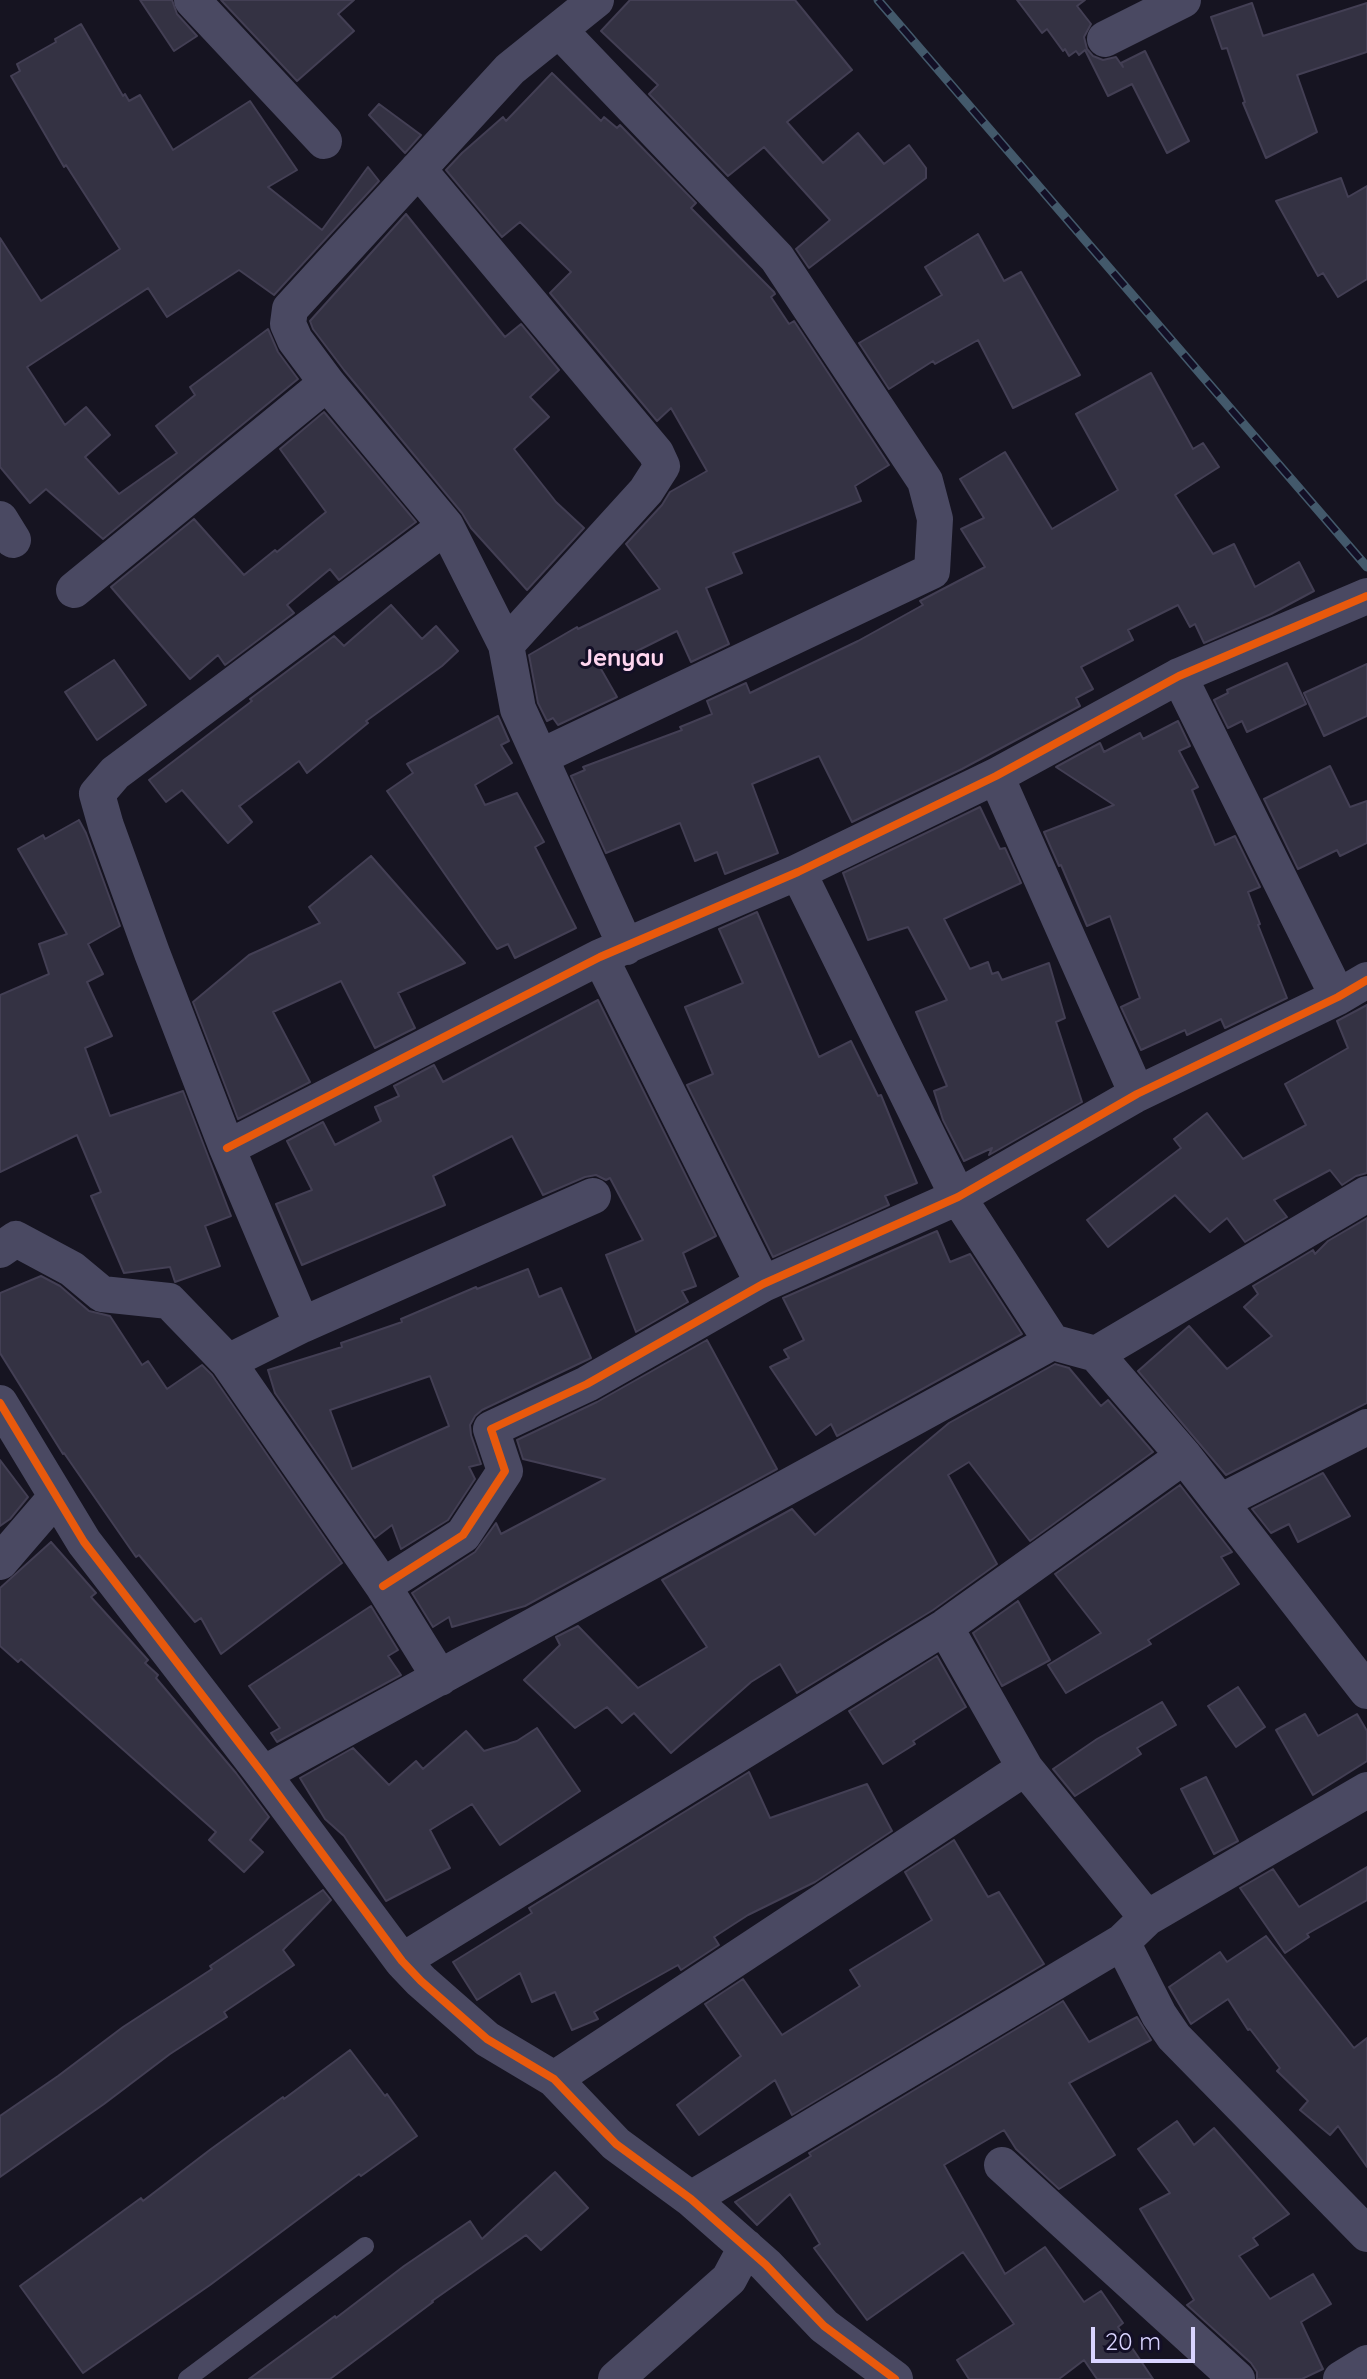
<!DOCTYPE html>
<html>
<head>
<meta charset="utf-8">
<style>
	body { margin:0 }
	#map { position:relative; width:1367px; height:2379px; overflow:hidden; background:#161421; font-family:Quicksand,sans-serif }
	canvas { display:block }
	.scale { position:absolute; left:1091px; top:2327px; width:104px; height:36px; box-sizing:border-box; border:4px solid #d9d4ff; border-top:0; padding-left:10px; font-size:24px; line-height:28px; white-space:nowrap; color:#d9d4ff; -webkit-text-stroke:6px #130f26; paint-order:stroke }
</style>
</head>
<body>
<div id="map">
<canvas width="1367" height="2379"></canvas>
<div class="scale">20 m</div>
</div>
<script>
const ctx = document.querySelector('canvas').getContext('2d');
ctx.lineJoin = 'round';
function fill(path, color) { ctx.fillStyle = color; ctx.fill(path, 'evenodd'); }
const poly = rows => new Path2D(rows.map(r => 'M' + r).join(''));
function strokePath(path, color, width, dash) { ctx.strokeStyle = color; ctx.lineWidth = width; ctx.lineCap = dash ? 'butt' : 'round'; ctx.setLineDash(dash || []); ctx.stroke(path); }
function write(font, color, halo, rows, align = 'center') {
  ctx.font = font + ' Quicksand,sans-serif'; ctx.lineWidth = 6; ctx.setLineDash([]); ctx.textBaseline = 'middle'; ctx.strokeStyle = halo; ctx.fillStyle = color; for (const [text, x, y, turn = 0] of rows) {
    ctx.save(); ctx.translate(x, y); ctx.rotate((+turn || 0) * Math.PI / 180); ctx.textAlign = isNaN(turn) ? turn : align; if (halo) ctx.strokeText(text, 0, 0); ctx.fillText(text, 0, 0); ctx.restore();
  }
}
const building = poly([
	[140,0,172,0,177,14,197,36,174,51,140,0],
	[221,0,354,0,338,14,354,31,297,81,221,0],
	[630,0,795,0,852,70,787,122,823,163,858,133,884,164,909,145,926,168,926,178,809,268,796,249,830,220,764,147,728,176,649,94,658,85,601,31,630,0],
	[1017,0,1085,0,1077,6,1091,24,1084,37,1087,49,1093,56,1103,60,1116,57,1123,67,1121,63,1145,51,1189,141,1167,153,1132,84,1108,96,1085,50,1079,55,1076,51,1069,56,1065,49,1063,51,1047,29,1042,33,1017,0],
	[1252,3,1263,36,1367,3,1367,52,1297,75,1317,132,1266,158,1243,103,1245,102,1227,48,1222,49,1211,17,1252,3],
	[81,24,123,96,125,94,129,101,140,95,173,150,250,101,297,170,268,187,322,230,368,167,379,181,274,295,239,270,167,317,148,288,27,367,65,425,86,407,110,435,85,457,119,494,177,453,156,426,195,395,190,387,268,329,278,352,298,379,103,539,46,489,30,503,0,467,0,238,41,301,120,249,66,165,64,167,11,76,20,71,17,64,56,42,55,39,81,24],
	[552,73,601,121,604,117,617,128,620,125,696,203,691,208,774,292,775,294,771,297,789,324,794,321,889,465,855,486,861,501,733,553,742,573,706,588,729,644,691,662,677,631,601,669,617,697,558,725,553,718,547,721,538,703,529,655,577,627,578,629,660,589,626,544,662,505,670,492,707,471,671,408,657,421,550,293,571,272,520,222,502,237,446,170,462,153,503,117,506,121,552,73],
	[379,104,421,135,405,153,369,115,379,104],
	[1341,178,1348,197,1367,186,1367,279,1338,297,1323,273,1318,276,1276,201,1341,178],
	[406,214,505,337,521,324,559,370,530,397,549,417,514,449,556,502,584,528,527,590,471,528,462,513,344,370,313,329,310,321,406,214],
	[978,234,1004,281,1021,272,1080,375,1013,408,978,340,935,364,933,361,889,389,859,343,942,295,925,267,978,234],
	[1151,373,1193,449,1203,443,1219,467,1175,495,1213,554,1234,544,1255,587,1299,562,1314,591,1271,614,1204,643,1195,624,1190,627,1178,605,1128,630,1133,640,1081,667,1093,689,1076,698,1080,706,962,769,852,822,819,756,752,784,778,853,725,874,717,852,695,861,680,823,606,853,571,776,585,770,583,767,682,730,680,727,712,714,707,701,746,683,750,693,858,641,923,605,920,601,985,567,961,529,984,518,960,479,1005,452,1052,529,1118,490,1076,414,1151,373],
	[324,412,416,522,339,580,330,569,287,605,294,613,225,665,218,655,190,679,111,587,194,519,244,575,275,550,277,552,326,512,280,449,324,412],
	[391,605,422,639,436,626,458,651,442,666,366,721,368,723,307,773,299,761,241,805,239,806,252,822,228,843,182,790,166,802,149,780,252,701,250,699,334,636,344,646,391,605],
	[114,660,146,705,97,740,65,692,114,660],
	[1287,663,1306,704,1247,732,1242,721,1228,728,1214,700,1228,693,1227,690,1287,663],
	[1367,664,1367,716,1324,736,1304,693,1367,664],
	[498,716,509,741,501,745,512,763,475,785,485,805,517,793,544,842,535,847,576,928,515,958,508,944,497,949,387,791,413,773,407,764,498,716],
	[1178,721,1190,746,1179,751,1198,787,1192,790,1215,845,1235,836,1260,887,1248,892,1260,924,1258,925,1287,998,1225,1028,1221,1019,1187,1035,1185,1030,1141,1050,1121,1007,1140,998,1110,916,1087,926,1061,865,1059,866,1044,832,1114,805,1056,767,1100,743,1104,752,1140,733,1143,739,1178,721],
	[1330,766,1350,807,1367,801,1367,843,1340,856,1337,850,1298,869,1264,799,1330,766],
	[980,807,1000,849,1005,848,1021,883,944,919,970,969,988,962,992,974,998,972,1002,980,1049,963,1065,1018,1056,1022,1082,1102,989,1155,992,1148,964,1161,943,1120,934,1091,947,1086,916,1012,947,1000,908,927,868,940,843,873,980,807],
	[79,820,86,833,120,926,88,944,103,974,87,982,112,1036,85,1048,110,1116,183,1091,231,1216,205,1226,220,1266,175,1282,170,1267,124,1273,91,1196,101,1192,77,1135,0,1172,0,995,49,974,39,944,67,934,18,849,43,835,45,839,79,820],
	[371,856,465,963,398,993,415,1028,375,1048,341,981,273,1012,310,1082,238,1119,193,1002,249,955,320,923,309,907,371,856],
	[757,912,819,1057,851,1041,878,1096,881,1095,917,1183,885,1196,889,1205,773,1257,687,1085,713,1074,685,1007,743,983,719,929,757,912],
	[598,1000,716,1236,683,1253,696,1286,682,1291,688,1302,636,1332,606,1255,643,1240,610,1178,606,1180,596,1175,585,1177,543,1195,512,1136,433,1176,445,1205,302,1265,276,1204,312,1190,287,1141,323,1122,335,1145,381,1121,375,1107,399,1096,394,1086,434,1065,443,1082,598,1000],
	[1367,1005,1367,1173,1356,1176,1342,1185,1330,1170,1274,1200,1287,1217,1245,1242,1227,1218,1210,1232,1175,1195,1108,1247,1087,1220,1181,1148,1174,1139,1207,1113,1243,1159,1306,1125,1285,1084,1348,1048,1337,1021,1367,1005],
	[1367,1218,1367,1403,1226,1475,1138,1371,1189,1326,1227,1369,1272,1336,1244,1307,1258,1294,1253,1286,1313,1250,1315,1254,1328,1241,1367,1218],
	[937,1231,950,1262,970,1254,1022,1334,837,1436,831,1424,816,1435,770,1367,789,1358,784,1350,804,1340,783,1298,937,1231],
	[528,1269,539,1297,561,1288,591,1358,482,1410,475,1416,470,1425,471,1435,481,1464,469,1467,475,1479,448,1520,401,1549,392,1525,375,1538,275,1393,268,1370,342,1347,341,1343,402,1322,401,1319,476,1287,477,1289,528,1269],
	[430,1376,449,1426,352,1469,330,1410,430,1376],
	[41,1276,60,1286,89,1311,110,1316,142,1365,148,1361,167,1389,202,1365,212,1375,342,1563,221,1654,201,1618,195,1622,139,1555,136,1557,64,1453,63,1454,0,1353,0,1293,41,1276],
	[707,1340,777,1469,525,1606,452,1627,449,1617,433,1627,412,1593,475,1552,496,1523,501,1534,605,1479,523,1459,517,1440,597,1402,707,1340],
	[1055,1364,1069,1368,1101,1406,1108,1400,1153,1452,1030,1541,969,1462,948,1475,997,1564,933,1610,797,1693,780,1664,751,1682,671,1753,634,1713,622,1723,607,1707,575,1728,524,1680,560,1645,556,1637,578,1626,638,1688,707,1647,662,1580,792,1509,815,1535,949,1423,1055,1364],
	[0,1460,28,1497,10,1519,0,1526,0,1460],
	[1323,1473,1350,1516,1298,1542,1289,1524,1271,1533,1252,1509,1323,1473],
	[1180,1485,1232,1552,1221,1557,1239,1584,1148,1640,1151,1644,1066,1693,1048,1665,1101,1633,1055,1574,1180,1485],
	[51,1542,96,1593,91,1597,148,1660,145,1663,158,1675,156,1678,236,1773,269,1817,250,1840,263,1852,244,1872,209,1840,216,1832,21,1659,18,1662,0,1646,0,1588,51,1542],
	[1018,1601,1050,1660,1002,1686,973,1633,1018,1601],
	[371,1606,398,1650,388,1656,401,1675,277,1742,271,1733,280,1728,249,1686,371,1606],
	[937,1656,966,1707,913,1741,915,1744,883,1764,849,1711,937,1656],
	[1238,1687,1265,1727,1236,1747,1208,1706,1238,1687],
	[1162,1702,1176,1725,1137,1748,1141,1754,1075,1796,1053,1769,1097,1739,1162,1702],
	[1305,1714,1318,1736,1357,1714,1367,1731,1367,1761,1313,1795,1276,1730,1305,1714],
	[537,1728,580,1791,500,1845,472,1804,430,1830,450,1868,386,1901,344,1836,325,1819,300,1778,353,1748,389,1785,416,1761,423,1769,466,1731,484,1751,517,1741,537,1728],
	[749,1772,770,1818,867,1784,892,1831,815,1882,748,1915,714,1937,719,1945,681,1970,678,1965,594,2012,598,2019,572,2030,555,1992,532,2002,520,1973,477,2000,453,1962,532,1913,529,1908,749,1772],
	[1206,1777,1238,1841,1214,1854,1181,1789,1206,1777],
	[954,1840,988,1897,999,1892,1044,1964,792,2115,775,2080,699,2135,677,2105,741,2056,705,2004,743,1979,782,2035,860,1986,850,1970,932,1920,905,1872,954,1840],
	[1367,1867,1367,1900,1307,1934,1309,1937,1285,1953,1240,1888,1273,1869,1299,1907,1367,1867],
	[323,1890,331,1900,283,1950,294,1965,224,2012,227,2017,170,2054,104,2104,0,2177,0,2116,58,2076,123,2027,212,1969,210,1966,323,1890],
	[1266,1936,1354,2048,1367,2038,1367,2167,1338,2126,1330,2135,1300,2110,1308,2101,1277,2071,1280,2068,1250,2029,1248,2030,1228,1999,1191,2024,1169,1987,1220,1952,1227,1962,1266,1936],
	[1063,2001,1089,2042,1137,2017,1151,2040,1069,2083,1115,2155,1059,2189,1016,2149,1004,2130,944,2165,1005,2274,1045,2247,1084,2302,1101,2291,1123,2323,1118,2327,1153,2379,1097,2379,1084,2360,1059,2379,969,2379,957,2360,1014,2324,963,2252,867,2320,814,2248,820,2244,790,2194,757,2225,735,2202,811,2156,809,2153,1063,2001],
	[350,2050,385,2096,387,2094,417,2136,361,2176,359,2174,210,2285,83,2373,20,2286,141,2198,143,2201,211,2149,283,2097,284,2099,350,2050],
	[1177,2121,1194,2145,1214,2128,1289,2214,1253,2238,1258,2245,1239,2256,1270,2299,1313,2274,1331,2304,1301,2322,1323,2369,1302,2379,1257,2379,1257,2372,1251,2363,1187,2305,1194,2300,1140,2209,1170,2193,1138,2149,1177,2121],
	[555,2172,588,2208,541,2250,526,2235,432,2301,433,2302,330,2379,249,2379,335,2316,336,2318,404,2266,470,2221,482,2239,555,2172]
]);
fill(building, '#343243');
strokePath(building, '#433f54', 2);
strokePath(poly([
	[187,2379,365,2246]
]), '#4a4962', 18);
strokePath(poly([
	[192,0,324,141],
	[596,0,510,69,290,309,288,324,295,340,327,383,446,526,506,645,518,709,626,947],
	[1105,39,1183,0],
	[418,169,656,453,662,466,646,491,506,645],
	[0,519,13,540],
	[74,590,327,383],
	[1179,676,1338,997],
	[540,757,932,571,935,519,925,481,777,258,559,30],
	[996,776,1137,1094],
	[798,872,958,1197,1052,1342,1096,1354,1184,1456,1367,1691],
	[600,957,763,1284],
	[227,1148,600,957,798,872,996,776,1179,676,1367,596],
	[0,1250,16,1239,72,1269,102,1294,169,1301,228,1362,383,1586,440,1678],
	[302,1325,227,1148,152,953,106,826,97,794,115,773,446,526],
	[1096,1354,1367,1194],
	[228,1362,302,1325,593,1196],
	[0,1403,84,1542,263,1774,402,1961,421,1981,487,2039,554,2079,616,2144,691,2199,766,2265,824,2326,895,2379],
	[1220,1502,1367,1427],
	[0,1562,56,1497],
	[383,1586,463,1535,505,1471,491,1429,587,1384,763,1284,958,1197,1137,1094,1338,997,1367,980],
	[945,1627,1025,1768,1147,1918],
	[263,1774,1052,1342],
	[1122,1942,1159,2015,1174,2037,1367,2234],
	[402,1961,945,1627,1184,1456],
	[554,2079,1025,1768],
	[1002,2165,1237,2379],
	[691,2199,1122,1942,1147,1918,1367,1790],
	[616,2379,729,2279,746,2247],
	[1341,2379,1367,2363]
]), '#4a4962', 36);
const rail = poly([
	[878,0,1367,567]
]);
strokePath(rail, '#43596b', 9);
strokePath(rail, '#130f26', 6, [18]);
strokePath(poly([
	[227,1148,600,957,798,872,996,776,1179,676,1367,596],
	[0,1403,84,1542,263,1774,402,1961,421,1981,487,2039,554,2079,616,2144,691,2199,766,2265,824,2326,895,2379],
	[383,1586,463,1535,505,1471,491,1429,587,1384,763,1284,958,1197,1137,1094,1338,997,1367,980]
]), '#e8590c', 8);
write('bold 24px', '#ffd6f0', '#130f26', [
	["Jenyau",622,659]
]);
</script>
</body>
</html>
